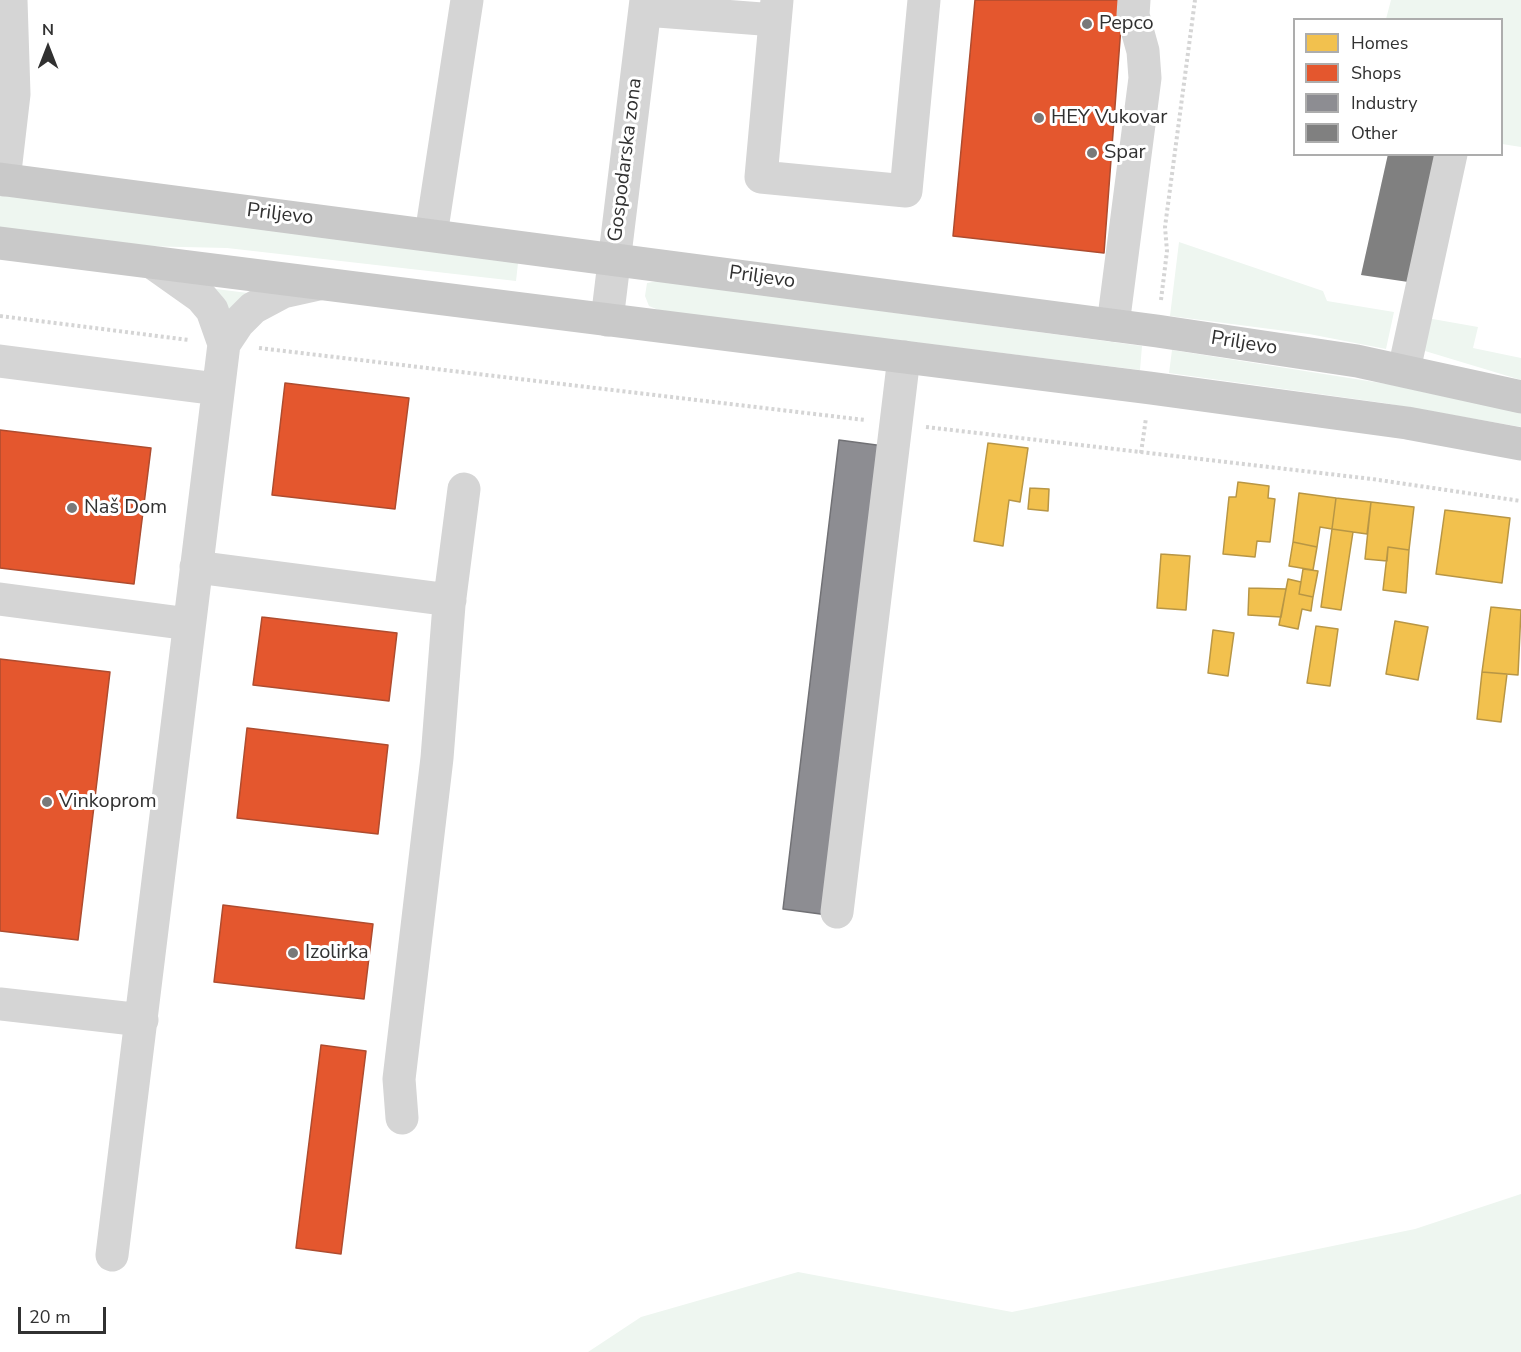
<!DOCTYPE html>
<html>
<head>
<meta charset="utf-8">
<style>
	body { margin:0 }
	#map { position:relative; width:1521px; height:1352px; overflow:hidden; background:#fff; font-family:"Nunito Sans",sans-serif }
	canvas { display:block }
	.legend { position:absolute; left:1293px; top:18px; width:210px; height:138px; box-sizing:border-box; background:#fff; border:2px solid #adadad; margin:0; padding:8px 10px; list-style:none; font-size:18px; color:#313131 }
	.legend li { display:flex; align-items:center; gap:12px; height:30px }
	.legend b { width:30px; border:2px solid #adadad }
	.north { position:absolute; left:18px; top:18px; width:60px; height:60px; -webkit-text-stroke:4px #fff; paint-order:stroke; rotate:0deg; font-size:16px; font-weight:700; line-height:24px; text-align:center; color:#313131 }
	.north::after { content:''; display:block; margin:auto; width:21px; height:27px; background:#313131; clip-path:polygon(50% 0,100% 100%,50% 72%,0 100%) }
	.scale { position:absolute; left:18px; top:1307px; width:88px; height:27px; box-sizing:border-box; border:3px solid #313131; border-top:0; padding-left:8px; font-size:18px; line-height:21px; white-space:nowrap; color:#313131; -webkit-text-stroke:4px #fff; paint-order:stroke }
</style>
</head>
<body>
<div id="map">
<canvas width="1521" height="1352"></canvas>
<ul class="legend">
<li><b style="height:16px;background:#f2c14e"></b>Homes</li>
<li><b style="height:16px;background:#e4572e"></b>Shops</li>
<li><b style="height:16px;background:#8d8d92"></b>Industry</li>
<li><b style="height:16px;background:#808080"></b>Other</li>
</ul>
<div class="north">N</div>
<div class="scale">20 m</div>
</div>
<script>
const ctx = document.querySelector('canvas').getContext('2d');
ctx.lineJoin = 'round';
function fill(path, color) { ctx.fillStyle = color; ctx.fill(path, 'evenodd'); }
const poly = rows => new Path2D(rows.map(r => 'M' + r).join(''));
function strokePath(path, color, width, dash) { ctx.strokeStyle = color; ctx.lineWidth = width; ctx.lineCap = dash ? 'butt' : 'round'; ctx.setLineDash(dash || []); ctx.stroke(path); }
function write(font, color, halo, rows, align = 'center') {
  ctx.font = font + ' "Nunito Sans",sans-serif'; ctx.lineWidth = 6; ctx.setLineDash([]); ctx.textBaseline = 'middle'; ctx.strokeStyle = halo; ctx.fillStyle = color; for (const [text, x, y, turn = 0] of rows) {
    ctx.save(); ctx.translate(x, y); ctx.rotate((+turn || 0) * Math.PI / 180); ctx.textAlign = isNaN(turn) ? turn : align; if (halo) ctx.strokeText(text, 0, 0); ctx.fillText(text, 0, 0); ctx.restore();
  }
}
fill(poly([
	[1391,0,1521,0,1521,147,1502,144,1502,20,1386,19],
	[0,195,518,263,516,281,227,248,139,246,0,228],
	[1179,242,1323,291,1327,301,1394,312,1386,349,1309,334,1170,316],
	[658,281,1142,346,1140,370,661,311,649,306,645,296,647,283],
	[208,288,256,294,225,325],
	[1427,318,1478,327,1473,348,1521,358,1521,380,1425,351],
	[1172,350,1387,384,1521,413,1521,427,1384,403,1169,373],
	[1521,1194,1521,1352,588,1352,641,1317,798,1272,1012,1312,1415,1229]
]), '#eef6f0');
const homes = poly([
	[988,443,1028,448,1020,502,1009,500,1003,546,974,541,988,443],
	[1238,482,1269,486,1268,498,1275,499,1270,542,1257,541,1255,557,1223,554,1229,497,1236,497,1238,482],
	[1030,488,1049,489,1048,511,1028,509,1030,488],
	[1299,493,1336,498,1332,529,1320,527,1317,547,1293,542,1299,493],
	[1336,498,1371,502,1367,534,1332,529,1336,498],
	[1371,502,1414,507,1409,550,1388,547,1387,561,1365,559,1371,502],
	[1445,510,1510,518,1502,583,1436,574,1445,510],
	[1332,529,1353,532,1341,610,1321,607,1332,529],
	[1293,542,1317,547,1313,570,1289,566,1293,542],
	[1388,547,1409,550,1406,593,1383,590,1388,547],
	[1161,554,1190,556,1186,610,1157,608,1161,554],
	[1303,569,1318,571,1313,597,1299,594,1303,569],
	[1288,579,1301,582,1299,594,1313,597,1311,611,1302,609,1298,629,1279,625,1288,579],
	[1249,588,1286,589,1281,617,1248,615,1249,588],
	[1491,607,1521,610,1518,675,1482,672,1491,607],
	[1395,621,1428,627,1418,680,1386,674,1395,621],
	[1316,626,1338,629,1330,686,1307,683,1316,626],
	[1213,630,1234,633,1228,676,1208,673,1213,630],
	[1482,672,1507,674,1501,722,1477,719,1482,672]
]);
fill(homes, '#f2c14e');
strokePath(homes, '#b89645', 1.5);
const shops = poly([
	[975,0,1123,0,1104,253,953,236,975,0],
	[285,383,409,398,395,509,272,495,285,383],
	[0,430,151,448,134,584,0,568,0,430],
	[262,617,397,633,389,701,253,685,262,617],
	[0,659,110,672,78,940,0,931,0,659],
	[247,728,388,745,378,834,237,818,247,728],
	[223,905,373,924,364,999,214,982,223,905],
	[321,1045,366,1051,341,1254,296,1248,321,1045]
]);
fill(shops, '#e4572e');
strokePath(shops, '#ae4c2f', 1.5);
const industry = poly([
	[839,440,884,446,828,915,783,909,839,440]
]);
fill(industry, '#8d8d92');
strokePath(industry, '#717175', 1.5);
fill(poly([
	[1388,154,1428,154,1440,157,1415,283,1361,275]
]), '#808080');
strokePath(poly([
	[1161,300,1167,251,1165,227,1195,0],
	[0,316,189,340],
	[259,348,865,420],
	[926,427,1372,479,1521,501],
	[1141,453,1146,418]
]), '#d5d5d5', 4, [3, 3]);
strokePath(poly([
	[777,0,761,177,906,191,924,0],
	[645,10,775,20],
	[4,180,14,94,11,0],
	[431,235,467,0],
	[607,320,646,0],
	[1113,325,1145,78,1143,51,1133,15,1134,0],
	[224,344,238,323,253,308,283,292,319,284],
	[0,361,217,389],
	[1404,370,1451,154],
	[196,567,450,600],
	[0,599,189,624],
	[837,912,904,357],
	[0,1004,142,1020],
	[402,1118,399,1079,437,758,449,605,464,489],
	[112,1255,224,344,212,310,201,297,153,263]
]), '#d5d5d5', 33);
strokePath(poly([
	[0,179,1157,331,1357,361,1521,397],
	[0,243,1150,388,1407,423,1521,444]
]), '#c9c9c9', 33);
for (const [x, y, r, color] of [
	[1087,24,6,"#797979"],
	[1039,118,6,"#797979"],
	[1092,153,6,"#797979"],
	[72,508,6,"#797979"],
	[47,802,6,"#797979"],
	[293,953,6,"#797979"]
]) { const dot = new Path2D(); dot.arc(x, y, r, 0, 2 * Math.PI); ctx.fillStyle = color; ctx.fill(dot); strokePath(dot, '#fff', 2); }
write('20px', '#313131', '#fff', [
	["Pepco",1099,24],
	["HEY Vukovar",1051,118],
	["Spar",1104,153],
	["Naš Dom",84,508],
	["Vinkoprom",59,802],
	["Izolirka",305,953]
], 'left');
write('20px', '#313131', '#fff', [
	["Gospodarska zona",626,160,-83],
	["Priljevo",280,215,7],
	["Priljevo",762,278,8],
	["Priljevo",1244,344,9]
]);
</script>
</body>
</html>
